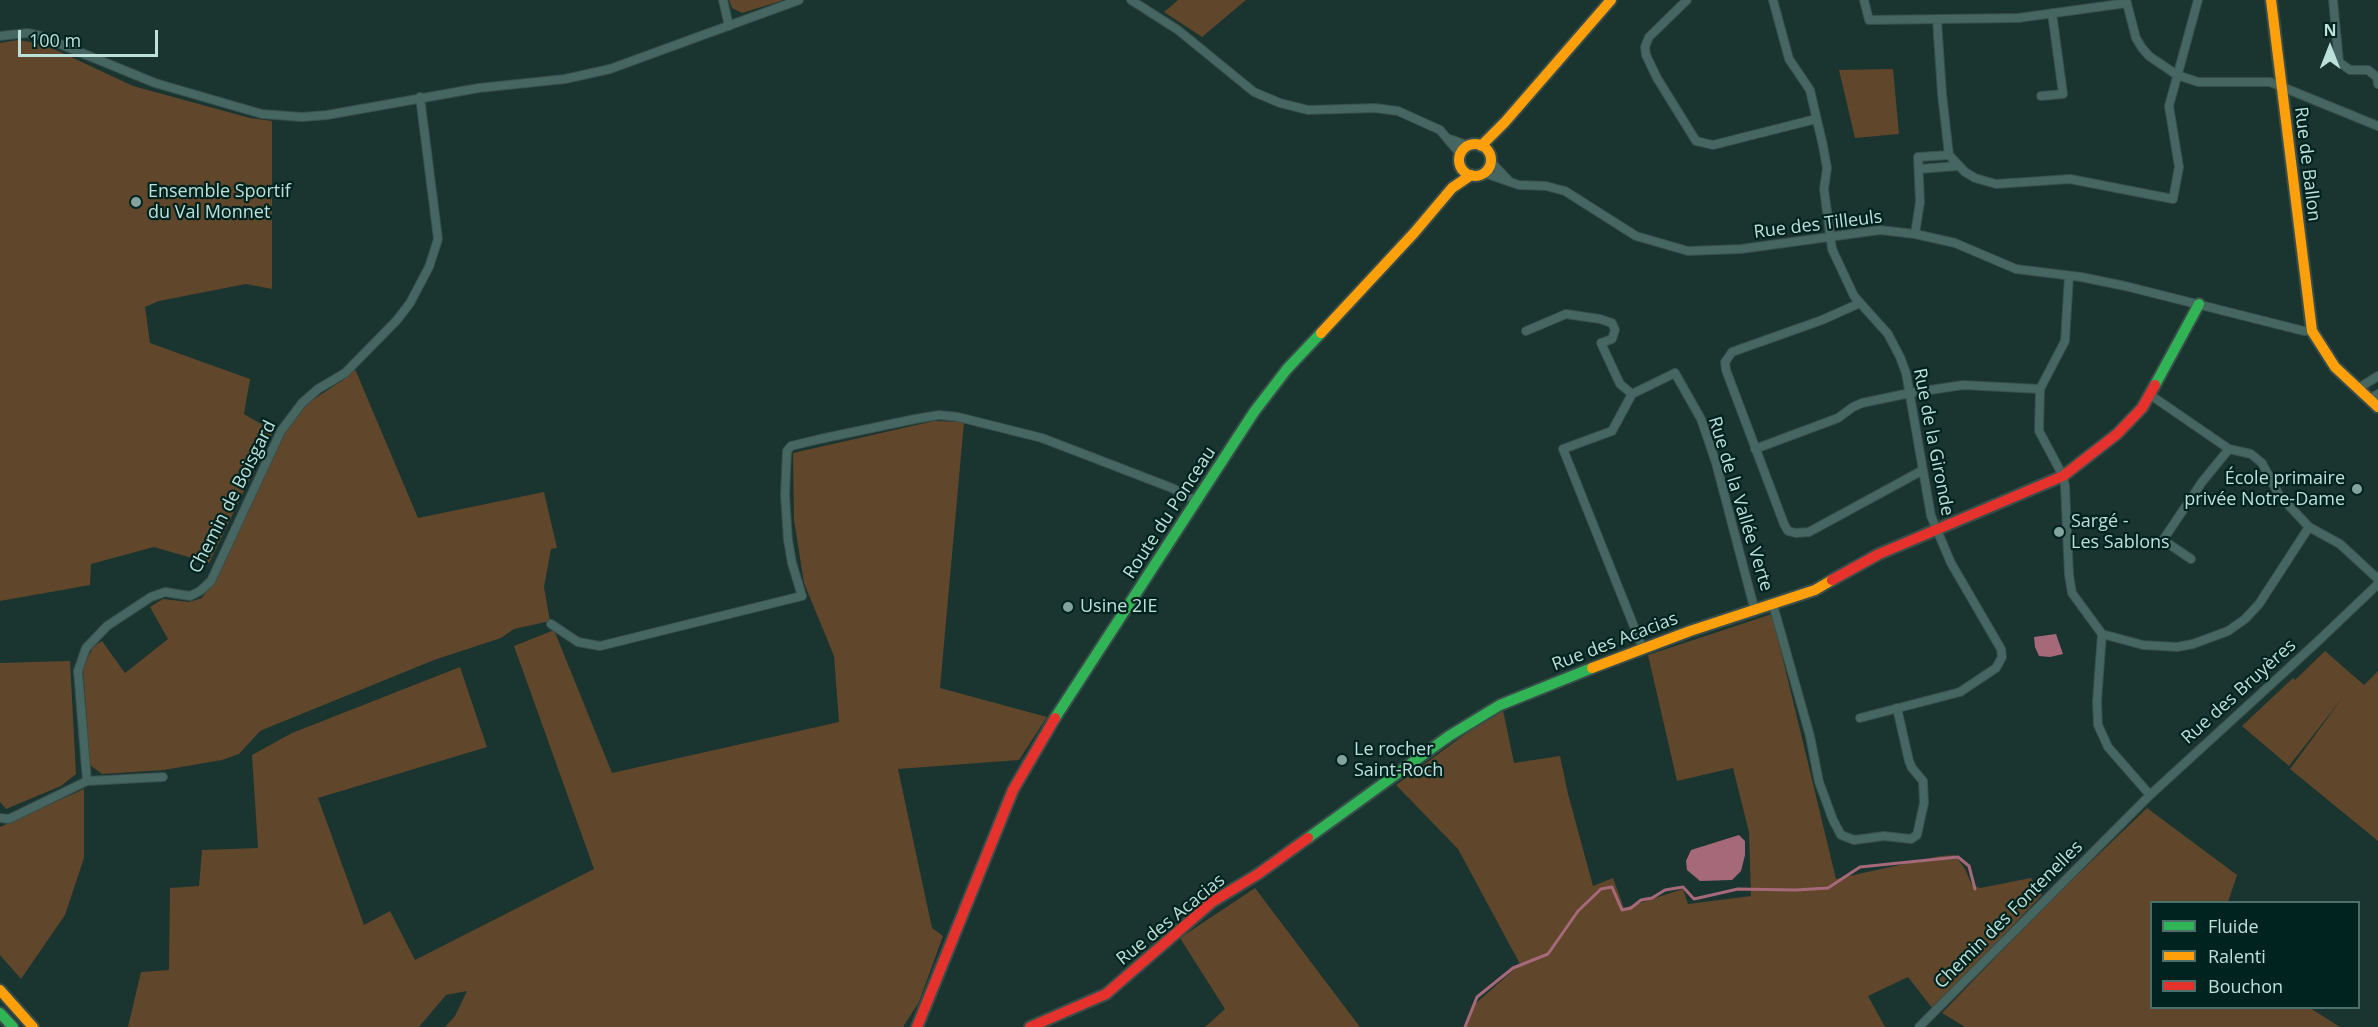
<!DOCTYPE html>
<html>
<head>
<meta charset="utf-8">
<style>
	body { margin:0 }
	#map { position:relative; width:2378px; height:1027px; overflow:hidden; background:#1a3430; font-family:"Open Sans",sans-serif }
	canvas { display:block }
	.legend { position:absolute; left:2150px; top:901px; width:210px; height:108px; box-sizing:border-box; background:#00231f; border:2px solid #4b6f6a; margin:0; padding:8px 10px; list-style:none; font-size:18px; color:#bbe1da }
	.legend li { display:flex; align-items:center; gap:12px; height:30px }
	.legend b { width:30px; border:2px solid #4b6f6a }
	.north { position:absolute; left:2300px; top:18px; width:60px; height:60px; -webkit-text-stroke:4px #00231f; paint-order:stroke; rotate:0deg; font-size:16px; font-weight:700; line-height:24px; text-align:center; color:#bbe1da }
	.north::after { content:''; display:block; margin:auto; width:21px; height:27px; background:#bbe1da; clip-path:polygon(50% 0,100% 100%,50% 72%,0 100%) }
	.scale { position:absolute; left:18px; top:30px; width:140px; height:27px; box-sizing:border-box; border:3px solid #bbe1da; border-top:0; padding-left:8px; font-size:18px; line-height:21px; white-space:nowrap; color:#bbe1da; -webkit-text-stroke:4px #00231f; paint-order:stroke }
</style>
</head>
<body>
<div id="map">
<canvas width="2378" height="1027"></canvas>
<ul class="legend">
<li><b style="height:8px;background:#30b455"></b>Fluide</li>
<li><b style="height:8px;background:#ff9f0a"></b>Ralenti</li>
<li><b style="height:8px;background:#e5322d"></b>Bouchon</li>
</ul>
<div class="north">N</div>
<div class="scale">100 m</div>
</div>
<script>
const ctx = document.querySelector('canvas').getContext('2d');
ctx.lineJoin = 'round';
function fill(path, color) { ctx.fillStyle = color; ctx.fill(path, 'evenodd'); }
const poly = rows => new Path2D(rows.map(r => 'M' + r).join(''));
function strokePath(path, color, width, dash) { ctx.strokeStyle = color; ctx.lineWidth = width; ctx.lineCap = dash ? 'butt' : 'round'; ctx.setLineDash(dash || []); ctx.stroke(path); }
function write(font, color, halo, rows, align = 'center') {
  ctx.font = font + ' "Open Sans",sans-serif'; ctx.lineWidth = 4.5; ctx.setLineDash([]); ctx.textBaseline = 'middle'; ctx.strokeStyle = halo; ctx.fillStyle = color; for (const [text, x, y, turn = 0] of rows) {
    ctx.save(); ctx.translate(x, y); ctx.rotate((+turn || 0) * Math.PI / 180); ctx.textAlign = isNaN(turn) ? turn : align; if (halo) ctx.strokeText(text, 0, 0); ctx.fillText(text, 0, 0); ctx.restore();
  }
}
fill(poly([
	[729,0,784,0,742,13,732,8],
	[1178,0,1246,0,1202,37,1164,12],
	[18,40,36,43,56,50,133,86,250,118,272,121,272,289,246,284,159,301,145,307,150,343,250,379,244,414,273,431,209,563,154,547,91,564,90,585,0,601,0,43],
	[1893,69,1899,134,1855,138,1839,70],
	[355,369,418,518,544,492,557,548,551,549,544,587,550,621,514,629,501,638,434,660,272,726,260,731,239,754,222,760,164,770,102,774,90,765,83,668,93,647,102,641,125,673,168,639,150,607,163,599,189,602,202,598,214,581,284,434,308,403,343,380],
	[934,421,964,422,940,688,1047,717,1019,760,898,769,932,928,943,936,919,1002,903,1027,445,1027,455,1016,467,991,446,995,419,1027,128,1027,141,972,169,970,170,888,199,886,202,850,258,848,252,755,292,733,460,667,487,747,318,798,364,925,390,911,415,960,594,869,514,646,554,630,612,773,839,722,834,656,804,583,794,520,793,453],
	[1772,614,1836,879,1940,856,1955,855,1965,869,1972,885,1980,888,2031,878,2042,895,1933,1009,1908,977,1868,996,1885,1027,1464,1027,1474,1005,1520,964,1458,849,1396,785,1479,724,1503,710,1514,763,1560,756,1568,794,1593,886,1613,878,1624,908,1683,889,1688,904,1751,896,1749,832,1733,768,1677,781,1648,655],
	[2325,651,2364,685,2378,671,2378,841,2290,769,2343,697,2289,766,2242,726,2293,678,2295,680],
	[70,661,76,774,61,786,6,809,0,802,0,663],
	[84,789,84,858,65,915,21,979,0,955,0,827],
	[2147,808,2237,875,2228,902,2152,902,2152,1008,2310,1008,2340,1027,1965,1027,1942,1013,2047,904],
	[1255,888,1360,1027,1205,1027,1225,1009,1180,938]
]), '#60462a');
fill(poly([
	[2056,634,2063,654,2050,657,2039,656,2035,647,2034,637],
	[1739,835,1745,841,1745,855,1741,871,1732,880,1700,881,1687,870,1686,861,1691,850]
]), '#a6697a');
strokePath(poly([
	[1465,1027,1477,997,1513,968,1548,954,1578,911,1601,889,1612,887,1622,910,1631,908,1641,900,1652,898,1665,890,1683,887,1694,899,1738,889,1796,890,1828,888,1860,867,1958,857,1969,866,1975,889]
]), '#a6697a', 3);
const street = poly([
	[723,0,729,26],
	[1131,0,1178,30,1254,92,1280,103,1308,110,1375,108,1398,111,1440,130,1461,155],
	[1687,0,1649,37,1645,47,1646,55,1657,78,1696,141,1713,145,1816,119],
	[1773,0,1789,59,1810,90,1823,146,1827,168,1824,189,1832,249,1854,296,1888,334,1900,357,1906,373,1931,516,1951,563,2001,649,2002,657,1996,668,1960,692,1860,718],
	[1864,0,1869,20,2018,18,2127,3],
	[2126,0,2136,38,2142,48,2149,56,2177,75,2198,82,2270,82,2378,126],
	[2333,0,2339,62,2350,70,2368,70,2377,77,2378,84],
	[1937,20,1942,94,1949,155,1965,172,1975,178,1996,184,2070,179,2173,199,2179,167,2169,106,2198,0],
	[0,36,27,33,38,35,155,83,262,114,302,117,327,115,479,88,565,79,610,69,799,0],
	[2041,96,2063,94,2052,13],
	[1450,139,1469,146],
	[1491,162,1509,181],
	[1919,169,1957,166],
	[1484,173,1519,185,1546,186,1565,191,1636,236,1688,251,1741,249,1880,230,1915,234,1955,243,2016,269,2081,277,2125,286,2304,331,2312,331],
	[1915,234,1920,202,1918,157,1949,155],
	[2069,276,2065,341,2040,389,2039,431,2063,476,2065,486,2069,575,2072,593,2102,634,2097,701,2098,725,2108,747,2150,795],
	[1860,303,1822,320,1732,352,1725,362,1726,370,1784,524,1788,531,1796,533,1809,532,1923,470],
	[1526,331,1566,314,1600,319,1612,323,1615,330,1612,339,1601,343,1620,384,1632,394],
	[2357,389,2378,376],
	[2149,394,2229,449,2251,454,2262,463,2279,495,2309,527,2340,544,2378,579],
	[2369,399,2378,394],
	[1755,449,1838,418,1853,407,1862,403,1910,393,1963,385,2040,389],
	[2191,559,2163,540,2202,482,2229,449],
	[1773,605,1810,736,1819,782,1833,820,1841,835,1854,840,1884,836,1911,839,1917,835,1924,803,1923,781,1912,768,1909,761,1897,708],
	[551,624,578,642,600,646,802,596,792,563,788,540,785,495,787,451,791,446,820,439,915,419,939,415,958,417,1042,438,1172,488,1197,501],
	[2102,634,2143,645,2177,647,2193,644,2228,631,2245,619,2259,604,2309,527],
	[1643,649,1563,449,1612,431,1632,394,1675,373,1701,419,1716,463,1755,611],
	[87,781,78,671,86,648,107,626,151,597,165,592,190,596,200,591,211,581,281,431,302,403,318,389,345,373,397,320,410,303,429,267,438,239,420,97],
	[0,818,9,819,87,781,163,777],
	[1919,1027,2150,795,2315,644,2378,584]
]);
const fast = poly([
	[2155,385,2199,304],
	[1055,718,1254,412,1287,369,1321,333],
	[1308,838,1449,736,1500,705,1592,668],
	[0,1013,13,1027]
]);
const slow = poly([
	[2271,0,2312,331,2335,367,2378,407],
	'1459 160a16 16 0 1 1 32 0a16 16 0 1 1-32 0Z',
	[1481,146,1505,122,1611,0],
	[1321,333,1414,233,1452,188,1471,175],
	[1592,668,1690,631,1815,590,1832,580],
	[0,990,33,1027]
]);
const jam = poly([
	[1832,580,1879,554,2063,476,2117,434,2142,408,2155,385],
	[917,1027,1013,790,1055,718],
	[1030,1027,1106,994,1212,902,1258,874,1308,838]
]);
strokePath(street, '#394e4b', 10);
strokePath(fast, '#394e4b', 14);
strokePath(slow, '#394e4b', 14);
strokePath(jam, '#394e4b', 14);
strokePath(street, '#466661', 8);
strokePath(fast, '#30b455', 10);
strokePath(slow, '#ff9f0a', 10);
strokePath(jam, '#e5322d', 10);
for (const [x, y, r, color] of [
	[136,202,6,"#83a49e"],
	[2357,489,6,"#83a49e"],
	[2059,532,6,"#83a49e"],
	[1068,607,6,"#83a49e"],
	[1342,760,6,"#83a49e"]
]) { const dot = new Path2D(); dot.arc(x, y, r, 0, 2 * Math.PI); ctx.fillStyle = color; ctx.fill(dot); strokePath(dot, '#00231f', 2); }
write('18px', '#bbe1da', '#00231f', [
	["Rue de Ballon",2307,164,83],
	["Rue des Tilleuls",1818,225,-7],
	["Rue de la Gironde",1933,442,79],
	["Chemin de Boisgard",233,497,-63],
	["Rue de la Vallée Verte",1740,504,73],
	["Route du Ponceau",1170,513,-57],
	["Rue des Acacias",1615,642,-21],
	["Rue des Bruyères",2239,692,-42],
	["Chemin des Fontenelles",2009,915,-45],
	["Rue des Acacias",1171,920,-39]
]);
write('18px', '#bbe1da', '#00231f', [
	["Ensemble Sportif",148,192],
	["du Val Monnet",148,213],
	["École primaire",2345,479,"right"],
	["privée Notre-Dame",2345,500,"right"],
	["Sargé -",2071,522],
	["Les Sablons",2071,543],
	["Usine 2IE",1080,607],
	["Le rocher",1354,750],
	["Saint-Roch",1354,771]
], 'left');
</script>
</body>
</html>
